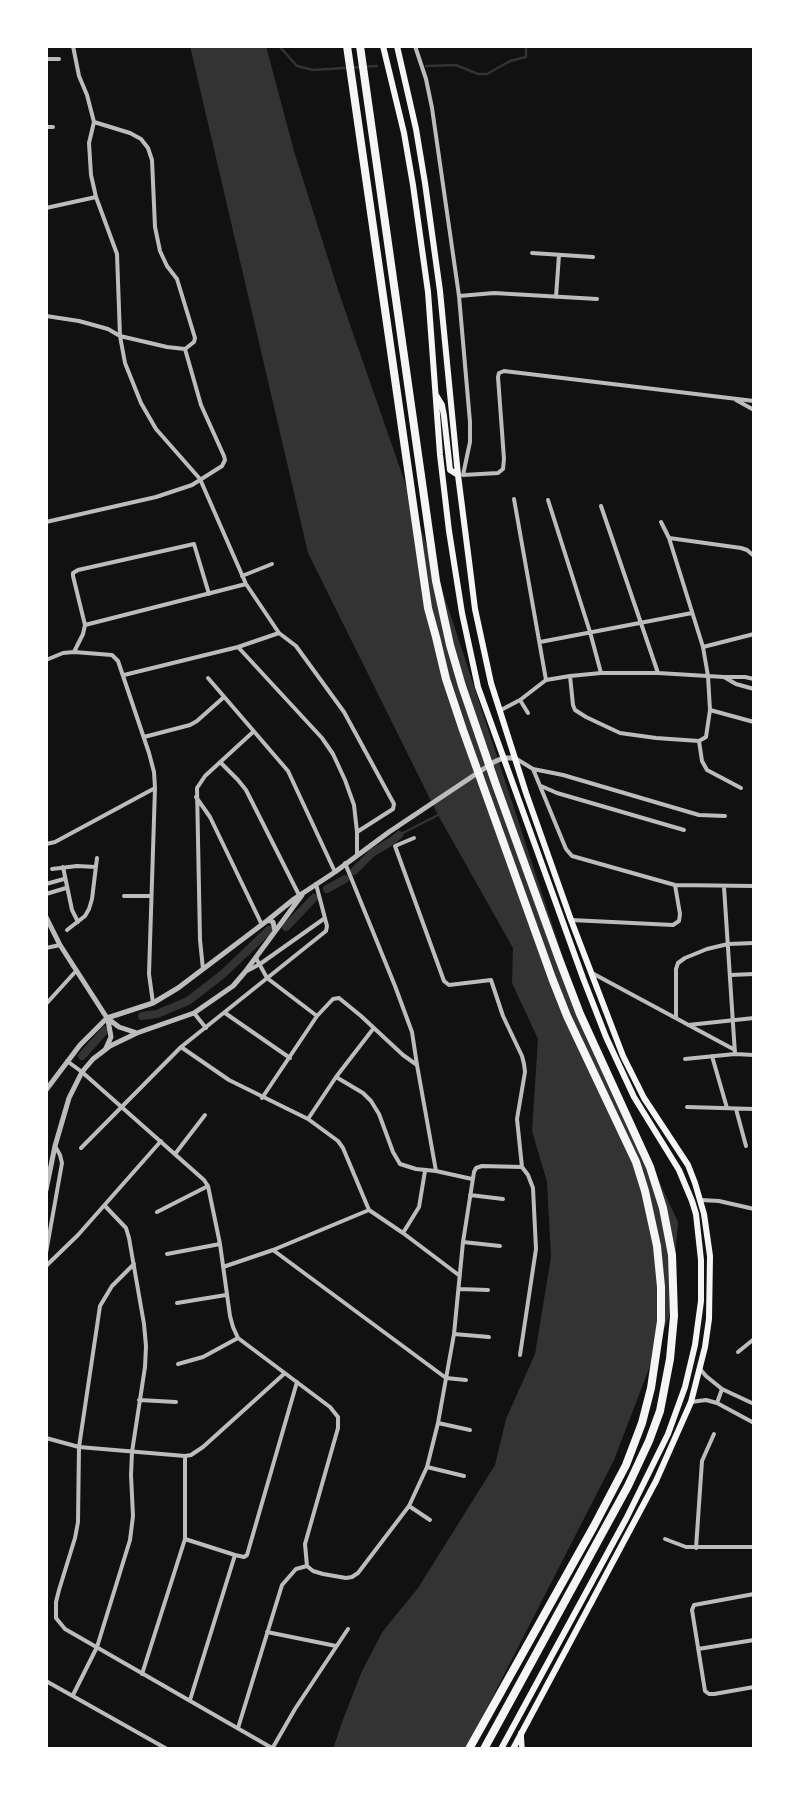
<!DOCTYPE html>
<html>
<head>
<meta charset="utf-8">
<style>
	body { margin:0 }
	#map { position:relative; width:800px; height:1795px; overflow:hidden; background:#111; font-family:Karla,sans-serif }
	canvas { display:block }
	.frame { position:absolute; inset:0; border:48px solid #fff; pointer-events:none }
</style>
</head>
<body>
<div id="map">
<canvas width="800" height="1795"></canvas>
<div class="frame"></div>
</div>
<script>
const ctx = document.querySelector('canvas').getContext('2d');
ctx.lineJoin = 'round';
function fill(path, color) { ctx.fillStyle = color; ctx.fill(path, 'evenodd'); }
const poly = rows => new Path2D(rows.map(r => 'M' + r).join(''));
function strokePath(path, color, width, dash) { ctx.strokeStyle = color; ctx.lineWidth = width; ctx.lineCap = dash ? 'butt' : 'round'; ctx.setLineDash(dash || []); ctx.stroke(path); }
fill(poly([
	[190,46,266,46,294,151,338,290,443,592,581,1012,678,1222,671,1311,614,1460,466,1749,333,1749,342,1722,362,1671,383,1631,418,1588,495,1465,506,1419,535,1354,551,1257,547,1182,532,1131,538,1039,512,983,513,948,438,815,308,553]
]), '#333');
strokePath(poly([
	[279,46,297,66,313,70,377,66],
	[426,66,456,65,478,74,487,74,510,61,526,57,526,46],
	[399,835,438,815]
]), '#333', 2.5);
strokePath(poly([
	[393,840,399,835],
	[354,871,372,853,390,842],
	[327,889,345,879],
	[286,927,314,898],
	[142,1016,157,1014,188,1001,223,974,269,930],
	[82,1056,105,1030]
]), '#333', 8);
strokePath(poly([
	[73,46,79,76,87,95,94,122,89,143,91,175,96,197,117,254,120,336,125,363,141,403,156,429,200,479,246,584,279,633,296,646,344,712,394,804,393,809,357,832],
	[415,46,426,79,432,108,459,296,470,422,470,442,463,475],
	[46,59,59,59],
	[46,127,53,127],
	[46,208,96,197],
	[532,253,593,257],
	[459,296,494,293,597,299],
	[556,297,559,255],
	[46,316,79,321,108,329,120,336,167,347,185,349,194,342,195,338,177,279,167,266,160,251,155,227,152,160,148,148,141,139,130,133,94,122],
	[736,400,754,410],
	[463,475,498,473,503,469,504,459,498,377,499,373,504,371,754,401],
	[514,499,546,680],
	[548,500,590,632,601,673],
	[601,506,658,673],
	[46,522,156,497,192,485,222,466,225,460,224,456,201,405,185,349],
	[669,538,741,548,747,550,754,556],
	[242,576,272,564],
	[85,625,246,584],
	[540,642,692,613],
	[238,647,322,738,333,754,345,780,354,805,357,832,357,854],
	[703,647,754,634],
	[74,652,112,655,118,661,149,753,154,772,155,788,149,974,153,1003],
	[46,660,63,653,74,652,83,634,85,625,73,576,73,573,78,570,194,544,209,594],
	[124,675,238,647,279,633],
	[570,676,573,705,575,710,586,717,620,733,656,738,699,741,706,737,710,710,708,676,703,647,669,538,661,522],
	[724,677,736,684,754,689],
	[208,678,288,771,335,872],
	[520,700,528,713],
	[710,710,754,722],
	[499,711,520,700,546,680,570,676,601,673,658,673,724,677,745,677,754,679],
	[144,737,190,725,197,721,224,697],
	[699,741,702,761,707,770,741,788],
	[515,758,533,769,566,849,572,856,675,885,754,886],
	[220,762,238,780,246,790,300,897],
	[533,769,563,775,699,815,725,816],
	[541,786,557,793,684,830],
	[196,797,210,817,262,925],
	[414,838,395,846,444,981,449,985,491,980,503,1016,522,1056,524,1064,525,1072,517,1119,522,1167,528,1175,533,1188,536,1249,520,1355],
	[46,844,55,842,155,788],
	[345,863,395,986,412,1032,417,1065],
	[63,867,72,910,78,922],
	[52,869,77,866,96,867],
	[46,884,64,879],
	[724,887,735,1054],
	[46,894,66,888],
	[124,896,151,896],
	[571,920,673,925,679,921,680,914,675,885],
	[67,930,85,916,89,909,92,899,97,858],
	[46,948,60,945],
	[256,958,267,978,317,1016],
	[203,969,200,940,197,788,205,776,253,732],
	[247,971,260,964,325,918],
	[592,973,735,1050],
	[730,975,754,974],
	[46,1004,76,971],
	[194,1013,206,1028],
	[225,1013,290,1058],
	[676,1018,676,969,678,963,685,958,707,949,728,944,754,943],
	[688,1025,754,1018],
	[181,1047,229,1080,308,1119,338,1141,343,1148,369,1210],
	[712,1056,727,1108],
	[685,1059,735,1054,754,1055],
	[67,1061,82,1072,204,1180,208,1186,220,1244,230,1316,233,1327,238,1338,330,1407,338,1417,338,1428,305,1544,307,1566,313,1571,323,1574,346,1578,352,1577,358,1573,409,1506,427,1467,438,1423,454,1334,463,1242,474,1172,476,1168,482,1166,522,1167],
	[336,1077,363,1093,371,1101,379,1114,393,1152,400,1164,416,1169,436,1171,472,1179],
	[262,1098,317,1016,333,999,339,998,361,1016,403,1055,417,1065,436,1171],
	[687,1107,754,1109],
	[736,1109,746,1146],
	[308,1119,336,1077,373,1029],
	[81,1148,181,1047,326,931,327,926,316,884],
	[175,1154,205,1115],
	[470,1195,503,1199],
	[701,1200,719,1201,754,1209],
	[369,1210,403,1233,460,1276],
	[157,1212,208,1186],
	[403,1233,419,1207,425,1171],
	[463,1242,500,1246],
	[273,1250,446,1378,466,1380],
	[46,1253,62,1163,60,1155,55,1146],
	[167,1254,220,1244],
	[134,1264,112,1286,100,1306,79,1447,78,1522,75,1538,59,1590,56,1602,56,1618,65,1629,272,1748],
	[46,1266,78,1235,161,1141],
	[223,1267,273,1250,369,1210],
	[459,1289,488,1290],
	[177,1303,226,1295],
	[454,1334,489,1337],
	[738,1352,754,1339],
	[178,1364,203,1357,238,1338],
	[700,1369,706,1376,722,1389,754,1404],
	[139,1400,176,1402],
	[691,1402,706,1400,717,1403,754,1423],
	[717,1403,722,1389],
	[438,1423,470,1430],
	[46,1438,79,1447,185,1456,191,1455,203,1447,285,1373],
	[427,1467,464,1476],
	[409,1506,430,1520],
	[185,1539,235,1555,244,1557,247,1555,297,1382],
	[665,1539,686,1547,754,1547],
	[696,1548,702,1461,714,1434],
	[754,1594,694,1605,692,1610,705,1691,709,1694,714,1694,754,1687],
	[267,1632,336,1646],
	[698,1649,754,1640],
	[142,1674,185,1539,185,1456],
	[46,1681,167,1749],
	[73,1695,97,1647,130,1540,133,1516,131,1475,132,1452,145,1367,146,1346,144,1324,129,1238,126,1228,105,1206],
	[190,1700,235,1555],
	[238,1728,282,1585,296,1569,307,1566],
	[272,1749,295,1709,348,1629]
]), '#bcbcbc', 4);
strokePath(poly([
	[46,917,60,945,107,1018,119,1027,137,1033],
	[268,920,273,922,275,931],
	[106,1048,111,1037,108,1020],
	[46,1090,80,1045,107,1018,153,1003,178,988,268,920,294,899,335,872,389,832,494,762,503,758,515,758],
	[46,1190,55,1146,69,1098,82,1072,93,1059,110,1046,137,1033,194,1013,233,986,245,972,302,895]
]), '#bcbcbc', 5);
strokePath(poly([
	[521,1733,522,1749]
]), '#f5f5f5', 5.5);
strokePath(poly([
	[383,46,404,133,413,185,428,292,440,455,449,531,462,613,478,687,583,978,606,1037,634,1097,679,1170,692,1201,696,1214,701,1260,701,1301,695,1345,685,1387,668,1434,626,1519,501,1749],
	[397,46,416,129,425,183,440,291,458,475,469,561,475,609,491,683,526,793,571,920,623,1056,644,1098,688,1165,695,1183,704,1214,710,1256,709,1319,705,1347,691,1402,656,1481,513,1749],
	[436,395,442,405,444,416,450,470,458,475]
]), '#f5f5f5', 6);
strokePath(poly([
	[347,46,428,608,436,637,446,679,463,730,552,978,567,1016,636,1162,645,1191,657,1246,661,1287,661,1321,651,1388,642,1423,626,1465,594,1526,469,1749],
	[360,46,436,581,450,645,462,686,496,785,559,959,580,1014,650,1167,663,1208,672,1255,674,1316,670,1359,660,1411,649,1441,628,1486,484,1749]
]), '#f5f5f5', 8);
</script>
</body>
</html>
